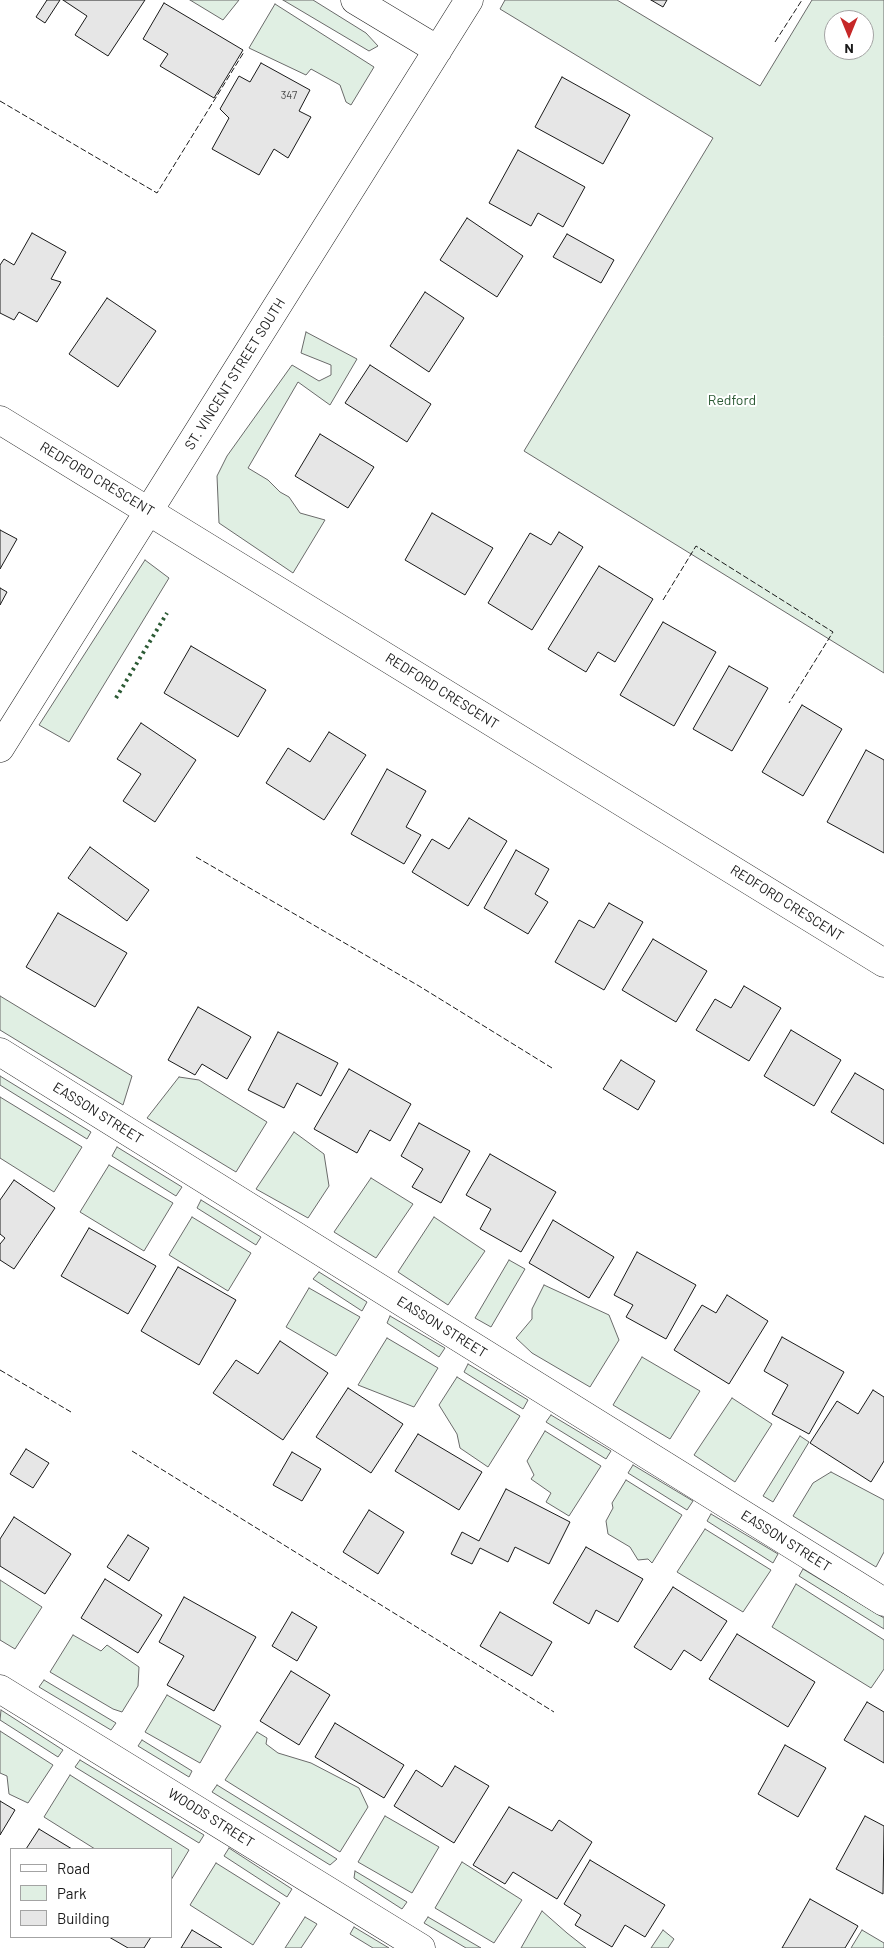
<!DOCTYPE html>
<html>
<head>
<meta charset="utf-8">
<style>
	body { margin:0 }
	#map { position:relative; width:884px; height:1948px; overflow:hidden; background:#fff; font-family:Barlow,sans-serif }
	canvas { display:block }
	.legend { position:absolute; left:10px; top:1848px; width:162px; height:90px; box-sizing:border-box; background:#fff; border:1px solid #a3a3a3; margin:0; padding:6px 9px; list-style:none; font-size:15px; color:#1a1a1a }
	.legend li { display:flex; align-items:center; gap:10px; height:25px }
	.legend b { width:25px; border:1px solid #a3a3a3 }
	.north { position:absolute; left:824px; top:10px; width:50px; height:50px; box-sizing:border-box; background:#fff; border:1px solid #a3a3a3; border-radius:50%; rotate:180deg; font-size:14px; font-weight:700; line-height:20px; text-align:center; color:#1a1a1a }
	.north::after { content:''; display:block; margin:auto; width:18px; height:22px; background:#c62828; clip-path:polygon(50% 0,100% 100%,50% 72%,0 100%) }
</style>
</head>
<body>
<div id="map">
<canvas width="884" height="1948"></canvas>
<ul class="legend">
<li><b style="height:6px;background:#fff"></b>Road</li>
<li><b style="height:14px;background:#e0efe3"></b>Park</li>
<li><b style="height:14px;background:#e6e6e6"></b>Building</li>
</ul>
<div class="north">N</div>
</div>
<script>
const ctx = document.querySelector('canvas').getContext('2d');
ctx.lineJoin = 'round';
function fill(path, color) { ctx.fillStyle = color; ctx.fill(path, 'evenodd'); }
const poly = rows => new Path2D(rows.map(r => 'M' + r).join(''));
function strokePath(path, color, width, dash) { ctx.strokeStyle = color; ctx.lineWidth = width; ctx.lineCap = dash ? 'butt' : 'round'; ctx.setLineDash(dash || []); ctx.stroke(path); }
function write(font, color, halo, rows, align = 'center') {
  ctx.font = font + ' Barlow,sans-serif'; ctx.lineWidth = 4; ctx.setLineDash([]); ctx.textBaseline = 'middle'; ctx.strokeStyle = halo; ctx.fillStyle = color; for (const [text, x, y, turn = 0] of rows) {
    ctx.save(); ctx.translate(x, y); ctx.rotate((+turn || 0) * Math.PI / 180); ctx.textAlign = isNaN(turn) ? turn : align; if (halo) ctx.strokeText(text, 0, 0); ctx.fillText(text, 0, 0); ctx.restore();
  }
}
const green = poly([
	[190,0,239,0,223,20,190,0],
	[283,0,313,0,366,33,378,46,369,51,283,0],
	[505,0,617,0,760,86,812,0,884,0,884,673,524,451,713,138,500,9,505,0],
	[834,20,864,20,864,50,834,50,834,20],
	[275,4,374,67,351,105,346,102,340,85,311,69,306,75,249,48,275,4],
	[306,332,357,359,330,405,298,382,248,468,268,480,280,492,289,497,300,513,325,520,293,573,219,523,217,476,227,456,292,365,319,381,331,375,331,365,301,353,306,332],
	[145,560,169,578,69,742,39,725,145,560],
	[0,996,132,1076,123,1105,0,1030,0,996],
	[0,1076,91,1132,87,1139,0,1085,0,1076],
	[179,1077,199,1080,267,1122,236,1172,147,1118,179,1077],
	[0,1097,82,1147,54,1192,0,1158,0,1097],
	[294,1132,324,1154,329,1186,308,1218,256,1189,294,1132],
	[117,1147,182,1187,176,1196,112,1156,117,1147],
	[109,1165,173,1203,144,1251,80,1212,109,1165],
	[371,1178,413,1204,376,1258,334,1232,371,1178],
	[201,1200,261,1237,256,1245,197,1208,201,1200],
	[192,1217,251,1253,228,1291,169,1255,192,1217],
	[434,1217,485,1251,448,1305,398,1272,434,1217],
	[509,1260,525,1269,491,1327,475,1318,509,1260],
	[319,1272,367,1302,362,1311,313,1279,319,1272],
	[544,1285,609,1315,619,1340,590,1387,532,1353,516,1338,532,1319,532,1309,544,1285],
	[309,1288,360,1317,336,1356,286,1327,309,1288],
	[390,1316,445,1348,439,1357,387,1323,390,1316],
	[387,1338,438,1368,414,1407,358,1385,387,1338],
	[642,1357,700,1391,670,1439,613,1405,642,1357],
	[468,1364,528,1400,523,1409,464,1372,468,1364],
	[457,1377,520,1416,488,1467,460,1448,457,1434,439,1405,457,1377],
	[732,1398,772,1424,735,1482,694,1455,732,1398],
	[551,1415,611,1451,606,1459,546,1422,551,1415],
	[545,1431,601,1466,569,1516,546,1502,551,1493,531,1479,534,1475,527,1461,545,1431],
	[800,1436,809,1442,773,1502,763,1496,800,1436],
	[633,1465,693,1501,687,1510,628,1473,633,1465],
	[831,1472,884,1500,884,1552,876,1567,793,1516,813,1483,831,1472],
	[626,1480,682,1515,652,1563,648,1559,638,1560,630,1547,608,1534,606,1521,613,1508,612,1503,626,1480],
	[711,1514,778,1554,773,1563,707,1521,711,1514],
	[705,1529,771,1570,743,1612,677,1572,705,1529],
	[803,1569,884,1618,884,1629,799,1576,803,1569],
	[0,1580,42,1607,15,1649,0,1640,0,1580],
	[796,1584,884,1640,884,1669,871,1688,772,1627,796,1584],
	[73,1635,101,1651,107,1645,139,1667,138,1686,122,1712,113,1709,50,1672,73,1635],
	[44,1680,116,1723,111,1730,39,1687,44,1680],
	[167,1695,221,1726,200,1763,145,1732,167,1695],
	[1,1710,63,1750,58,1757,0,1720,1,1710],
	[0,1731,53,1765,28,1803,9,1794,7,1776,0,1773,0,1731],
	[257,1732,267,1738,266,1744,278,1753,311,1763,359,1788,368,1807,340,1852,225,1780,257,1732],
	[142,1740,192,1771,189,1777,138,1746,142,1740],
	[80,1760,204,1835,199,1843,75,1767,80,1760],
	[70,1775,189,1850,171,1880,171,1849,95,1849,44,1817,70,1775],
	[217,1785,337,1859,330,1865,212,1792,217,1785],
	[385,1816,439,1847,412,1893,358,1862,385,1816],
	[229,1848,292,1889,287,1897,224,1856,229,1848],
	[462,1862,522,1900,494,1943,435,1908,462,1862],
	[216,1863,280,1903,253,1945,190,1905,216,1863],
	[355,1871,407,1902,402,1909,354,1878,355,1871],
	[542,1911,567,1933,586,1948,521,1948,542,1911],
	[305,1917,317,1924,301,1948,285,1948,305,1917],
	[428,1917,481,1948,466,1948,424,1923,428,1917],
	[354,1927,389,1948,373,1948,350,1934,354,1927],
	[663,1930,674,1939,668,1948,651,1948,663,1930],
	[862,1930,884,1943,884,1948,851,1948,862,1930]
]);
fill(green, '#e0efe3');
strokePath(green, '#6a6a6a', 1);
const building = poly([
	[47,0,60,0,45,23,36,17,47,0],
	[63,0,145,0,108,56,75,35,87,16,63,0],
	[651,0,667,0,663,7,651,0],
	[164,3,243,50,214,98,160,66,168,54,143,39,164,3],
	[261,63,310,90,299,111,311,117,288,158,274,149,259,175,212,149,229,118,220,109,239,76,250,82,261,63],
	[562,77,630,115,603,164,535,127,562,77],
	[518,150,585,187,563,227,538,213,531,226,489,203,518,150],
	[467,218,523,256,497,297,440,260,467,218],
	[32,233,66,252,51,279,61,282,37,322,19,312,14,320,0,313,0,265,4,259,14,265,32,233],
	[567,234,614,260,601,283,553,257,567,234],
	[425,292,464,318,429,372,390,346,425,292],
	[107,298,156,331,118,387,69,354,107,298],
	[370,365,431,404,407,442,345,403,370,365],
	[320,434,374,467,348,508,295,476,320,434],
	[432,513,493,548,465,595,405,560,432,513],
	[0,530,17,539,0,569,0,530],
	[559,532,583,547,532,630,488,603,530,533,551,545,559,532],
	[599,566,653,599,615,662,598,652,586,672,548,649,599,566],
	[0,588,7,592,0,605,0,588],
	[663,622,716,652,674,726,620,695,663,622],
	[191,646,266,690,238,737,164,693,191,646],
	[729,666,768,688,732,751,693,729,729,666],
	[802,705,842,729,803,796,762,772,802,705],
	[141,723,196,760,155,822,123,801,141,774,117,759,141,723],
	[329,732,366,755,324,820,266,783,288,748,310,762,329,732],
	[866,750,884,760,884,853,827,822,866,750],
	[387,769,426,791,406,827,421,835,404,864,351,834,387,769],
	[469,818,507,841,468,906,412,872,432,839,449,849,469,818],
	[90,847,149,890,127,921,68,878,90,847],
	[516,850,549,869,535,894,548,902,528,934,484,908,516,850],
	[609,903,643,922,604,990,555,962,579,920,594,928,609,903],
	[58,913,127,953,95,1007,26,967,58,913],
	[653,939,707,971,676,1022,622,990,653,939],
	[744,986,781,1008,749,1061,696,1030,715,999,731,1008,744,986],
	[198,1007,251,1037,227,1079,202,1064,195,1075,168,1060,198,1007],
	[791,1030,841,1060,814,1106,764,1076,791,1030],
	[278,1032,338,1063,321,1096,297,1083,284,1108,248,1090,278,1032],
	[621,1060,655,1081,638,1110,603,1089,621,1060],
	[349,1069,411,1104,390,1141,370,1130,357,1153,314,1129,349,1069],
	[855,1073,884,1090,884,1144,831,1112,855,1073],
	[419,1123,470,1151,441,1203,412,1187,423,1169,401,1156,419,1123],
	[490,1154,556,1192,521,1252,480,1229,491,1209,466,1195,490,1154],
	[14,1180,55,1208,14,1269,0,1260,0,1244,5,1238,0,1234,0,1200,14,1180],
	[553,1220,614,1257,589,1298,529,1263,553,1220],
	[89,1228,156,1266,128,1314,61,1276,89,1228],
	[637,1252,696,1285,666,1339,626,1317,633,1305,614,1295,637,1252],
	[178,1267,236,1300,199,1365,141,1331,178,1267],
	[727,1295,768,1321,729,1384,674,1350,702,1305,716,1313,727,1295],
	[782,1337,844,1372,809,1434,772,1414,788,1385,764,1371,782,1337],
	[280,1341,328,1373,283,1440,213,1393,236,1360,258,1374,280,1341],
	[348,1388,403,1424,371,1473,316,1437,348,1388],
	[873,1390,884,1397,884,1461,871,1482,810,1443,837,1401,858,1414,873,1390],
	[418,1434,482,1472,459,1510,395,1471,418,1434],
	[26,1449,49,1463,33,1488,10,1474,26,1449],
	[292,1452,321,1469,302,1501,273,1485,292,1452],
	[506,1489,570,1522,549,1564,515,1547,508,1562,480,1548,472,1564,451,1554,462,1532,479,1541,506,1489],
	[369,1510,404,1532,378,1574,343,1552,369,1510],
	[14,1517,71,1554,45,1594,0,1566,0,1539,14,1517],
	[128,1535,149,1548,129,1581,107,1567,128,1535],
	[586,1547,643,1579,618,1622,596,1610,589,1624,553,1603,586,1547],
	[105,1579,162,1615,138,1653,81,1618,105,1579],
	[673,1587,727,1621,701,1661,684,1650,671,1670,634,1647,673,1587],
	[184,1597,256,1637,214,1711,167,1685,184,1656,159,1642,184,1597],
	[292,1612,317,1627,297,1661,272,1646,292,1612],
	[500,1612,552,1642,532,1676,480,1646,500,1612],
	[737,1634,815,1682,788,1727,709,1679,737,1634],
	[291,1671,330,1695,299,1745,260,1721,291,1671],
	[867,1702,884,1712,884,1763,844,1740,867,1702],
	[335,1723,404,1765,384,1798,315,1757,335,1723],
	[785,1745,826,1768,798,1817,758,1794,785,1745],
	[455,1766,489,1786,454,1843,394,1806,416,1770,442,1787,455,1766],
	[0,1801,15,1810,0,1835,0,1801],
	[509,1807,552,1831,559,1820,592,1842,557,1899,513,1872,505,1884,473,1865,509,1807],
	[865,1816,884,1826,883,1894,836,1869,865,1816],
	[39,1829,72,1849,26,1849,39,1829],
	[590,1860,665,1905,645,1937,625,1925,612,1947,575,1925,581,1915,564,1904,590,1860],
	[810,1899,858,1926,845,1948,782,1948,810,1899],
	[192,1930,222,1948,181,1948,192,1930],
	[109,1937,151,1937,144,1948,128,1948,109,1937]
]);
fill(building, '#e6e6e6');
strokePath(building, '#1a1a1a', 1);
const minor = poly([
	[355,0,438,50],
	[0,420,884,963],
	[0,748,469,0],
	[0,1052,884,1602],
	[0,1689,421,1948]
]);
strokePath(minor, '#1a1a1a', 29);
strokePath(minor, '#fff', 28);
strokePath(poly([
	[116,698,167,613]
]), '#2b5a34', 4, [2.5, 4]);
strokePath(poly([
	[775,42,802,0],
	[0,101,157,193,244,52],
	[663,600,696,546,833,632,789,703],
	[196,857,419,986,552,1068],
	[0,1370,71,1412],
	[132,1451,554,1712]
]), '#1a1a1a', 1, [6, 2.5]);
write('11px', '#4d4d4d', null, [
	["347",289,95]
]);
write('14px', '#1a1a1a', '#fff', [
	["ST. VINCENT STREET SOUTH",235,374,-58],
	["REDFORD CRESCENT",97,479,31],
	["REDFORD CRESCENT",442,691,32],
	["REDFORD CRESCENT",787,903,32],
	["EASSON STREET",98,1113,32],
	["EASSON STREET",442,1327,32],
	["EASSON STREET",786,1541,32],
	["WOODS STREET",211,1818,32]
]);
write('14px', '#2b5a34', '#fff', [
	["Redford",732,400]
]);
</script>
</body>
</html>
